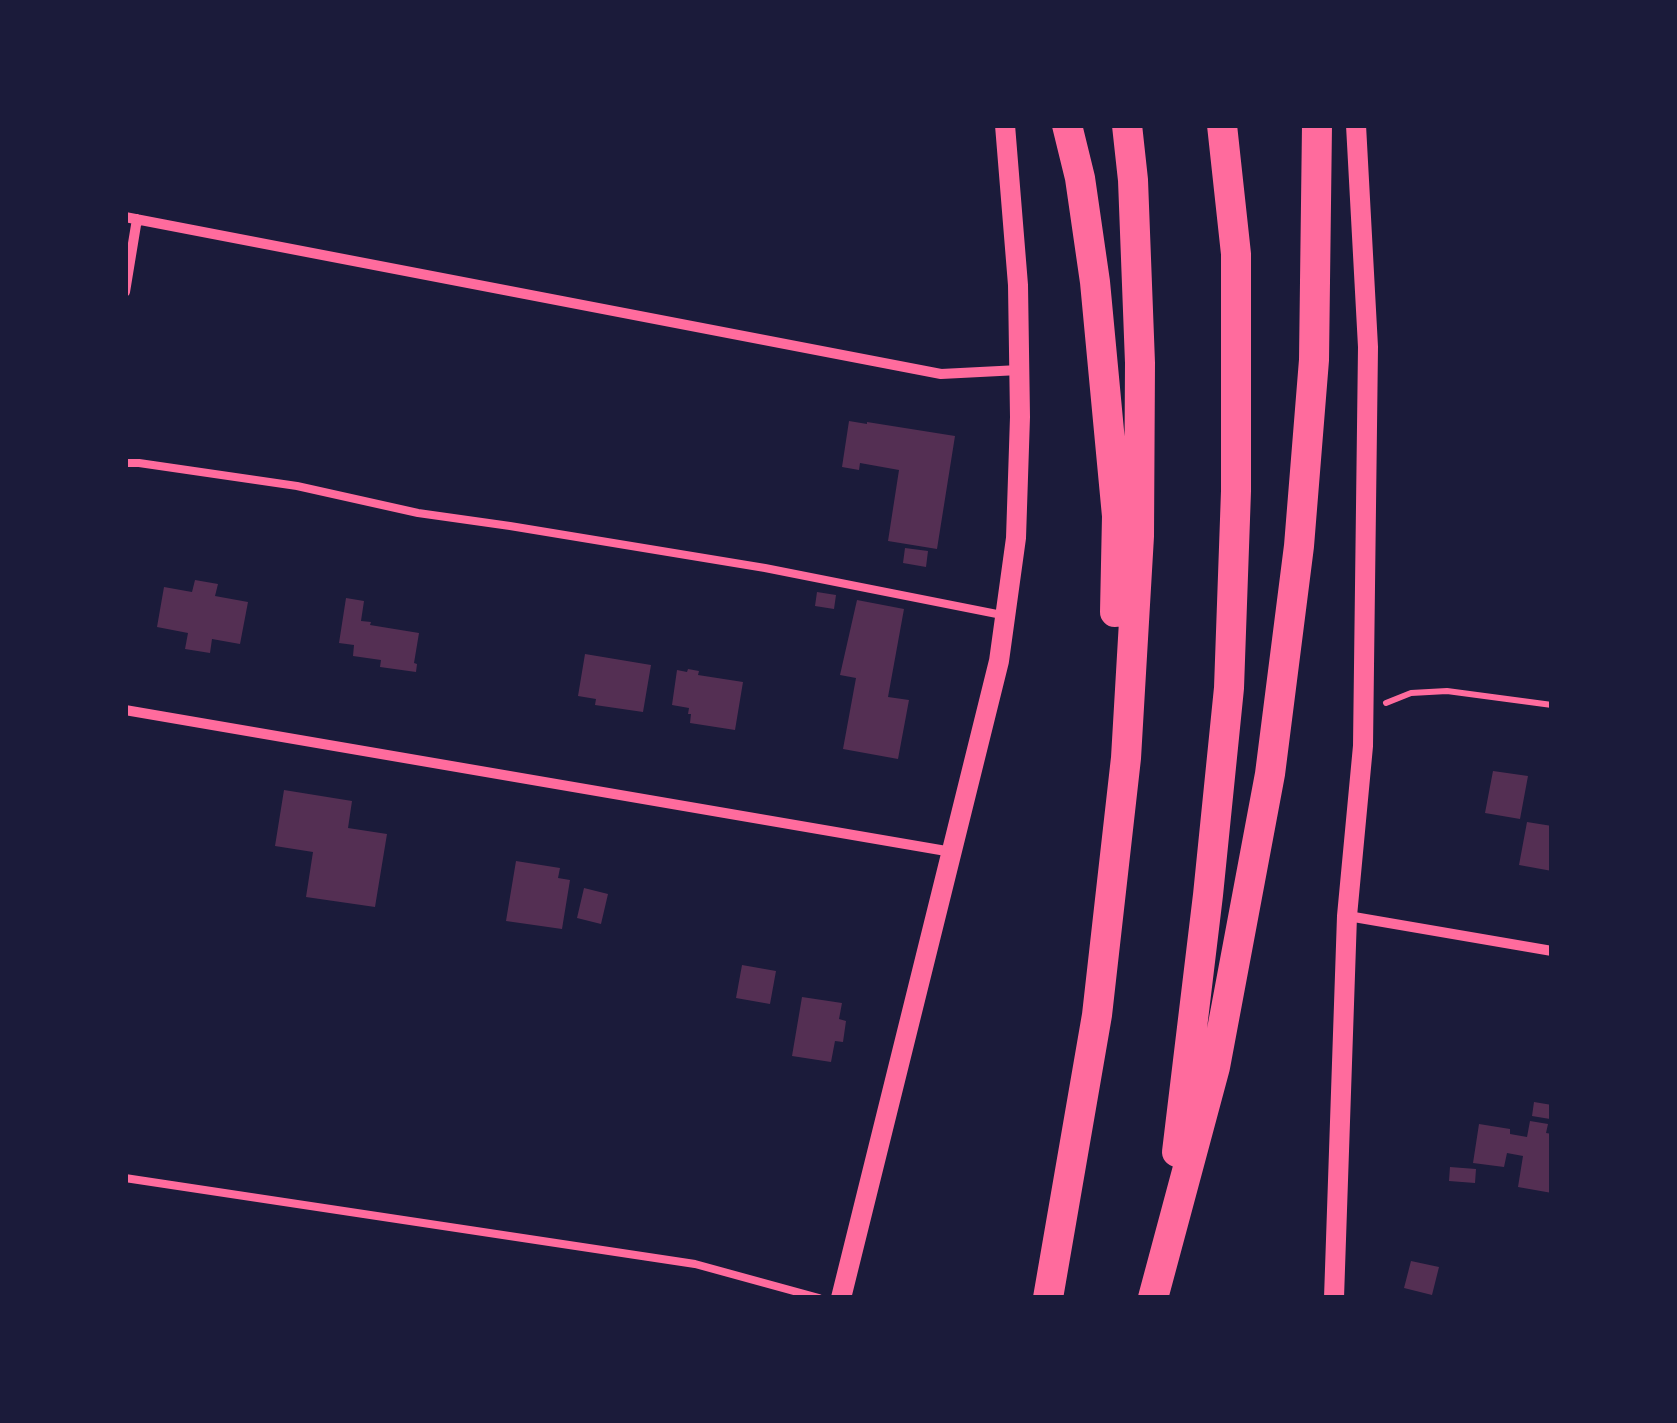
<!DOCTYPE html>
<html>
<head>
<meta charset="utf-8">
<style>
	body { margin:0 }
	#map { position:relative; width:1677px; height:1423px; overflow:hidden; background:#1b1b3a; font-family:"Playfair Display",serif }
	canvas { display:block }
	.frame { position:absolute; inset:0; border:128px solid #1b1b3a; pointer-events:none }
</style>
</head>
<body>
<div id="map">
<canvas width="1677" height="1423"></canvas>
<div class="frame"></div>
</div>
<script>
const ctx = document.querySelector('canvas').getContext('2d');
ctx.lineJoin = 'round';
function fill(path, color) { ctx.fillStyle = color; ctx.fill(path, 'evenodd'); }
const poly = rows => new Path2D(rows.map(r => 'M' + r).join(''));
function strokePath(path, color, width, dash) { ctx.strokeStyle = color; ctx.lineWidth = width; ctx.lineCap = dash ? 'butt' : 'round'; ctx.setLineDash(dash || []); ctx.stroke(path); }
fill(poly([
	[849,421,867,424,867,422,955,436,937,549,888,541,899,470,860,463,859,470,842,467],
	[905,548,928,551,926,567,903,563],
	[195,580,218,584,215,596,248,602,240,644,212,639,210,653,185,649,188,633,157,627,164,587,192,592],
	[817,592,836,595,834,609,815,606],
	[346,598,364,601,361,621,371,622,370,625,419,633,414,663,417,664,416,672,380,667,381,660,353,656,354,645,339,643],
	[857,600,904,609,888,697,909,700,898,759,843,749,856,678,840,675],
	[585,654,651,665,643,712,595,705,596,699,578,696],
	[688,669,699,671,698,675,743,682,735,730,690,723,691,714,688,714,689,708,672,705,677,670,687,672],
	[1493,771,1528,776,1520,819,1485,813],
	[284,790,352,801,348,828,387,834,375,907,306,897,313,852,275,846],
	[1527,822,1552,826,1552,871,1519,865],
	[516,861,560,868,558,878,570,880,562,929,506,921],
	[584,888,608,894,601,924,577,918],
	[742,965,776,971,770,1004,736,998],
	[802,997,842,1003,839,1019,846,1021,843,1042,835,1041,831,1062,792,1056],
	[1534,1102,1552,1105,1550,1119,1532,1116],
	[1530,1121,1548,1124,1546,1133,1552,1134,1552,1193,1518,1187,1523,1156,1507,1153,1504,1167,1473,1163,1479,1124,1510,1129,1510,1134,1527,1137],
	[1450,1167,1476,1169,1475,1183,1449,1181],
	[1411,1261,1439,1267,1432,1295,1404,1288]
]), '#542f53');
strokePath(poly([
	[1386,703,1411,693,1447,691,1552,705]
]), '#ff6b9d', 6);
strokePath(poly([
	[125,463,139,463,297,486,418,513,510,526,765,568,1002,615],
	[125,1178,695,1264,819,1298]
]), '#ff6b9d', 8);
strokePath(poly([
	[125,217,941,374,1019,370],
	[125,292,137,219],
	[125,710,952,852],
	[1348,916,1552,951]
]), '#ff6b9d', 10);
strokePath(poly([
	[841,1298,999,661,1016,538,1020,417,1018,285,1005,125],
	[1334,1298,1347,916,1363,746,1368,347,1356,125]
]), '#ff6b9d', 20);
strokePath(poly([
	[1067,125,1080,178,1095,282,1117,516,1115,612],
	[1177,1152,1208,895,1229,688,1236,491,1236,254,1222,125],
	[1048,1298,1097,1015,1126,758,1139,536,1140,363,1133,180,1127,125],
	[1153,1298,1215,1067,1270,774,1299,546,1314,360,1317,125]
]), '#ff6b9d', 30);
</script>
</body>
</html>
